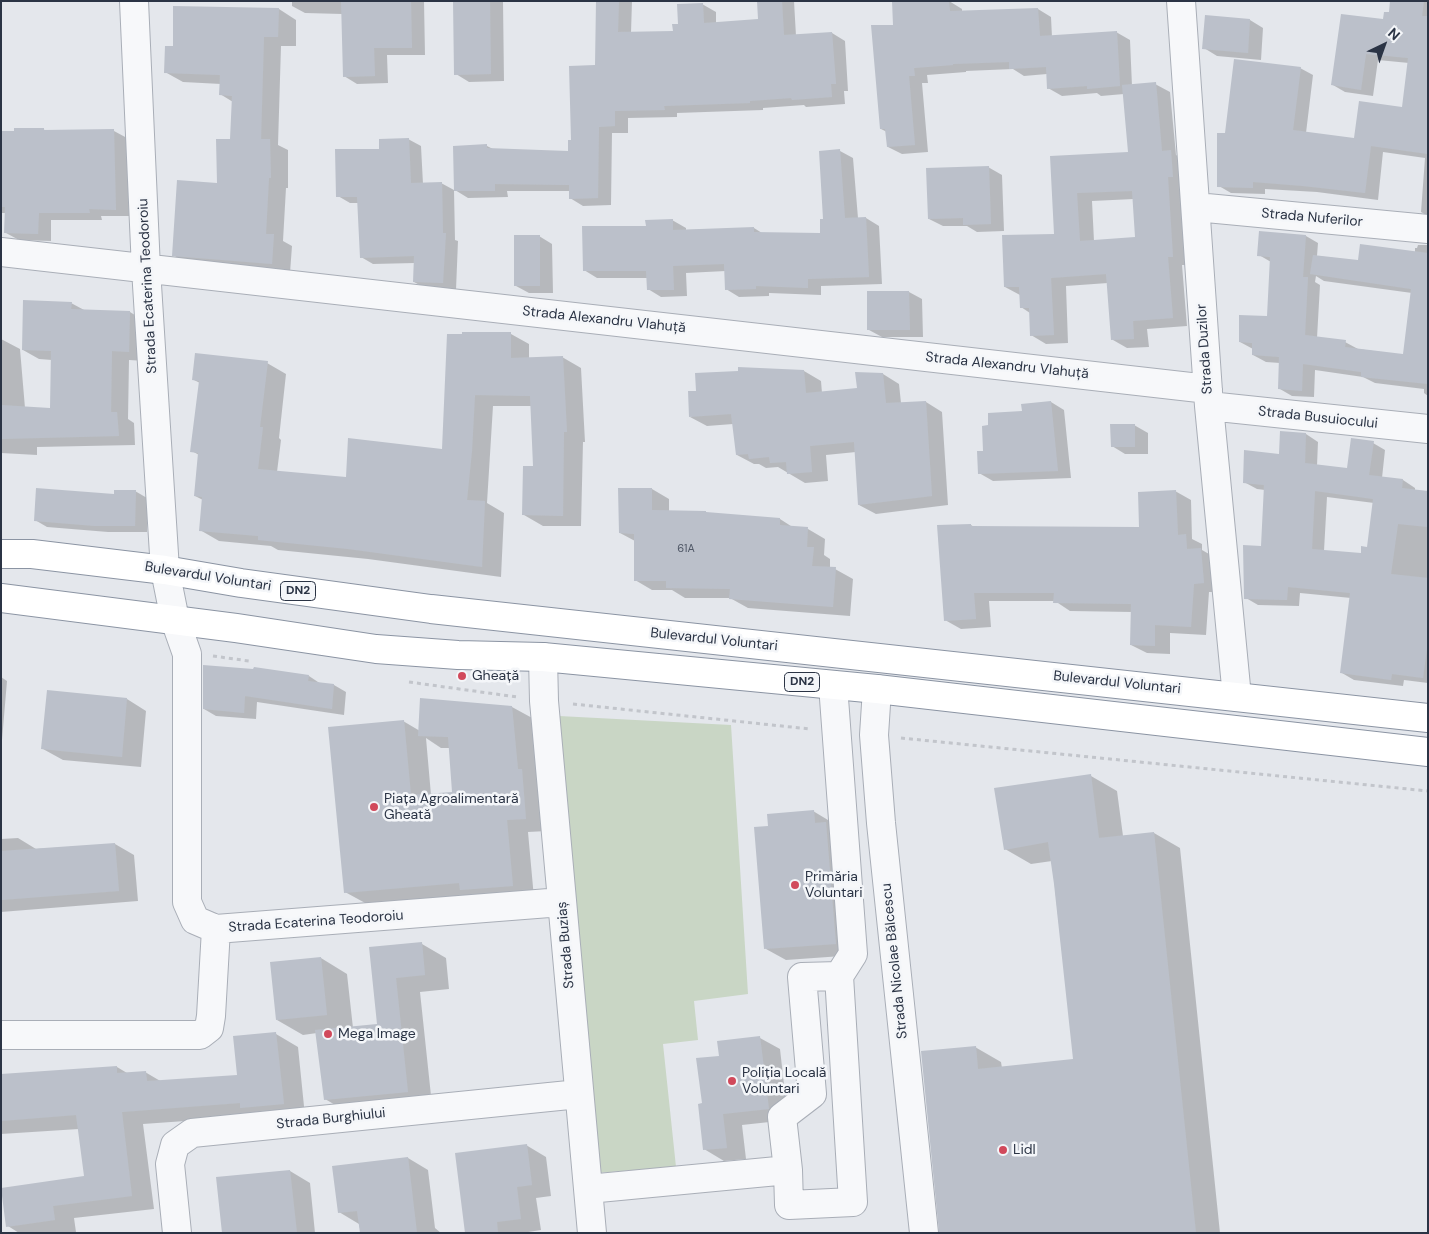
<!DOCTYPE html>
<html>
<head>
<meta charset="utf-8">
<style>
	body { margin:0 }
	#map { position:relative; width:1429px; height:1234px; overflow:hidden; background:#e4e7ec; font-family:"DM Sans",sans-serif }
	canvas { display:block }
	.frame { position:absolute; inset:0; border:2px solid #2b3445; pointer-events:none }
	.north { position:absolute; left:1359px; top:20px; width:50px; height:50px; -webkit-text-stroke:4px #f4f6f9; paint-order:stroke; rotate:42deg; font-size:14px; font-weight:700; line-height:20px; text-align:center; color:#2b3445 }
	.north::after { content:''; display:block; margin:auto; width:18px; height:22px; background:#2b3445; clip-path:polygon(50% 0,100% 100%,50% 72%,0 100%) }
</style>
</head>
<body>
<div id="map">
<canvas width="1429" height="1234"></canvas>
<div class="frame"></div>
<div class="north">N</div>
</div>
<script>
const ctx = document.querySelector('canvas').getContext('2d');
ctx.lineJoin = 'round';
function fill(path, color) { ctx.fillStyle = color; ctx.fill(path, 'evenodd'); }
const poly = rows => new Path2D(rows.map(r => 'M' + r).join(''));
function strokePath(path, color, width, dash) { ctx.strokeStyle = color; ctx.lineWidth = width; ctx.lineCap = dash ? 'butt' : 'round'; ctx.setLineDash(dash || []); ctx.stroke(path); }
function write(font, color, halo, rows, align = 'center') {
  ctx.font = font + ' "DM Sans",sans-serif'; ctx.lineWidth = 5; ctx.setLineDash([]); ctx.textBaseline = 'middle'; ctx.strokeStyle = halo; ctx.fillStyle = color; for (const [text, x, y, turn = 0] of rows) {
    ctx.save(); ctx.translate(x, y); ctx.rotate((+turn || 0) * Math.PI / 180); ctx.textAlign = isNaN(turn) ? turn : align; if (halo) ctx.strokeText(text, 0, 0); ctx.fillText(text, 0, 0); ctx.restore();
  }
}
fill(poly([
	[559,716,731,725,748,994,694,1001,698,1040,663,1044,676,1167,596,1173]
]), '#c9d6c5');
fill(poly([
	[292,1,424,1,425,55,387,55,388,83,357,84,344,76,342,14,305,13,292,6],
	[454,1,503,1,504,81,469,82,456,74],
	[597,1,632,1,631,33,674,32,679,25,702,4,716,12,716,24,760,21,758,1,794,1,796,36,832,33,845,41,848,91,844,91,845,104,806,107,804,105,763,108,763,110,677,113,677,117,628,118,628,133,612,133,611,205,583,206,570,198,570,191,507,191,508,197,468,198,455,190,487,146,493,149,570,152,597,67],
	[949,1,962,9,962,12,1038,9,1051,17,1052,37,1116,32,1130,40,1132,86,1155,84,1170,92,1176,155,1185,160,1187,265,1182,265,1187,326,1147,329,1149,347,1127,348,1113,340,1108,283,1066,286,1068,343,1046,344,1031,335,1030,313,1021,307,1020,295,1005,287,1055,235,1051,158,1129,153,1124,94,1101,96,1097,93,1062,96,1048,88,1047,74,1024,76,1013,69,966,71,966,72,927,75,928,83,922,83,928,152,902,154,888,147,887,132,881,129,894,26],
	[1134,199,1136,238,1094,241,1092,201],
	[1391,1,1428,1,1428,216,1421,212,1425,158,1383,152,1378,200,1317,192,1265,189,1265,194,1231,193,1219,186,1226,134,1300,68,1313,75,1306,133,1355,140,1403,108,1409,63,1378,60,1373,96,1345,92,1333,85,1390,14],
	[279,9,296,20,296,46,281,46,278,145,288,150,288,188,286,188,283,241,292,246,290,273,191,265,173,255,218,184,232,140,233,102,220,94,221,84,183,82,165,72,174,48],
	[1250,20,1263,28,1261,60,1217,56,1204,48],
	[43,129,48,132,114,131,127,138,129,216,101,216,102,220,51,220,51,241,19,240,6,233,6,213,1,213,1,132],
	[408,139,421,146,423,184,441,183,454,190,455,240,458,241,456,290,427,289,414,282,415,263,373,264,361,257,359,203,350,203,338,196,381,150],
	[840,151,853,158,858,218,866,218,879,226,882,284,821,286,821,295,769,293,769,296,739,297,726,289,726,271,686,273,687,296,661,297,648,289,648,278,597,278,584,270,647,227,672,220,686,228,686,230,754,228,762,233,822,234],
	[988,167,1002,175,1004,231,977,232,967,226,943,226,929,219],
	[539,236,552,244,553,293,529,293,516,286],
	[1306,236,1318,243,1317,256,1359,261,1415,253,1415,248,1417,248,1418,245,1428,245,1428,396,1424,393,1424,389,1375,383,1363,377,1315,370,1314,397,1292,396,1280,389,1280,363,1266,362,1253,355,1253,349,1240,342,1269,317,1271,262,1259,255],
	[1316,276,1324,281,1412,293,1404,355,1358,349,1345,342,1317,338,1320,285,1315,282],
	[909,292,922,299,923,337,882,337,869,330],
	[71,303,86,311,130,312,146,322,145,361,129,360,128,419,134,423,135,445,37,447,37,455,1,453,1,339,20,349,25,408,51,409,52,360,39,359,23,350],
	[511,334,529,344,529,359,562,357,581,368,585,442,583,442,581,526,543,526,524,515,535,468,532,406,493,406,487,503,504,513,501,577,368,559,278,550,271,546,219,541,200,530,203,500,195,496,199,455,192,451,200,383,194,380,267,363,286,374,279,438,281,440,277,472,347,479,443,450],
	[804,371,821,381,822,393,858,389,883,374,899,384,901,403,926,402,942,412,948,505,876,514,859,505,856,452,826,455,828,481,805,483,778,467,766,468,759,464,754,464,737,455,733,424,707,426,690,417],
	[1051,402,1064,410,1071,478,993,481,979,473,984,452,1023,412,1022,405],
	[1134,425,1148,433,1148,454,1125,454,1112,446],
	[1281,433,1306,434,1318,442,1317,466,1348,470,1373,443,1385,450,1382,478,1403,480,1415,488,1415,491,1428,492,1428,683,1404,680,1403,686,1354,680,1342,673,1351,598,1300,593,1299,606,1258,605,1246,598,1262,547,1265,490,1257,489,1244,482,1280,455],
	[1327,497,1374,503,1368,548,1362,554,1324,551],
	[652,489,669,499,669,511,706,512,709,514,780,519,794,528,808,529,825,539,824,555,830,559,830,568,835,569,853,579,850,616,748,608,730,598,685,598,672,590,652,590,635,580,635,541,620,533],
	[135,491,147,498,147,532,108,532,47,527,35,520,116,496],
	[1175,491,1191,500,1192,539,1202,544,1202,550,1216,558,1219,592,1209,592,1206,635,1170,633,1170,654,1147,653,1131,645,1132,612,1070,611,1055,601,989,601,991,627,961,629,945,620,971,525,974,527,1141,528],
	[309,676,321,684,334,685,346,692,344,715,257,702,256,719,216,716,204,709],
	[1,677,7,681,1,752],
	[127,699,146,711,141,767,63,760,43,749],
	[512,707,534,719,547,831,528,832,534,898,367,904,345,892,403,721,420,731],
	[426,738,441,748,450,748,453,793,431,795],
	[1091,776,1117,791,1123,836,1154,833,1180,848,1220,1233,941,1233,922,1052,975,1047,1001,1062,1002,1068,1074,1060,1052,861,1031,864,1005,849],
	[813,811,833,823,856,955,786,960,766,949,769,827],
	[18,838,36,849,115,844,134,855,138,901,1,912,1,839],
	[422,944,446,958,449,989,420,992,432,1105,349,1113,325,1099,317,1033,303,1035,277,1020,321,958,347,974,353,1028,379,1025,371,949],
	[276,1034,298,1047,305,1116,256,1116,143,1124,154,1209,74,1218,76,1232,74,1233,19,1233,8,1226,85,1177,79,1129,1,1134,1,1076,117,1067,127,1073,145,1072,162,1082,238,1076],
	[760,1038,780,1049,788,1120,742,1125,746,1159,724,1161,704,1149,703,1104,720,1057],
	[526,1145,546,1157,551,1196,536,1198,541,1230,522,1233,466,1233],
	[408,1158,428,1170,435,1228,441,1233,361,1233,359,1224,339,1212],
	[290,1171,310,1183,315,1233,223,1233]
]), '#0003');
fill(poly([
	[341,1,411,1,412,48,374,48,375,76,343,77],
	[453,1,490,1,491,74,454,75],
	[596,1,619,1,618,32,673,31,672,24,678,24,677,4,703,3,704,23,758,19,757,1,782,1,784,35,832,32,836,84,831,84,832,97,792,100,791,98,750,101,750,103,664,106,665,110,615,111,615,126,599,127,598,198,569,199,569,185,495,184,495,191,454,191,453,146,487,144,487,148,568,151,568,140,571,140,569,66,595,65],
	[892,1,949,1,950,11,1038,8,1040,36,1117,31,1120,86,1087,89,1087,86,1047,89,1046,67,1009,69,1009,62,953,64,953,65,914,68,915,76,909,76,915,145,887,147,885,129,880,129,871,25,893,25],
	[1390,1,1424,1,1422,16,1428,16,1428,154,1371,146,1365,193,1303,186,1253,182,1253,188,1217,187,1217,133,1225,133,1234,59,1301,67,1293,130,1354,138,1359,101,1402,107,1408,58,1366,54,1361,90,1331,85,1341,14,1383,19,1384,12,1389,12],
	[173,6,279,8,278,37,264,37,261,139,270,139,271,178,269,178,266,234,274,234,272,264,172,256,177,180,217,183,216,139,230,139,232,96,219,95,220,75,164,73,165,46,173,46],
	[1205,15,1250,19,1248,53,1202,49],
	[1156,82,1162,151,1171,150,1173,177,1168,177,1173,257,1168,257,1173,318,1133,321,1134,339,1111,340,1106,274,1051,278,1054,335,1030,336,1029,308,1020,308,1019,287,1004,287,1002,235,1054,234,1050,156,1128,152,1122,85],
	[1132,191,1135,237,1080,241,1077,193],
	[14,128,44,128,44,130,114,129,116,210,89,209,90,213,39,213,38,234,4,233,5,207,1,207,1,131,14,131],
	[409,138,411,183,442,182,443,233,446,233,443,283,413,282,414,256,360,258,357,197,336,197,335,149,379,149,379,139],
	[840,149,845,218,866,217,869,277,808,279,808,288,756,286,756,289,725,290,724,264,673,266,674,290,647,290,646,271,583,271,582,226,646,226,645,220,673,219,673,230,754,227,754,232,820,233,820,219,823,219,819,151],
	[989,166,991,224,963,225,963,218,928,219,926,168],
	[1259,231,1306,235,1303,277,1308,277,1305,335,1346,340,1345,347,1403,354,1411,289,1310,274,1313,255,1358,260,1360,244,1428,253,1428,384,1361,377,1361,372,1303,364,1302,391,1278,389,1279,357,1252,355,1252,343,1239,342,1239,315,1267,316,1270,257,1257,256],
	[514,235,540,235,540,286,514,286],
	[867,291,909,291,910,330,867,330],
	[23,300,72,302,71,309,130,311,129,352,112,351,111,412,117,412,119,436,1,439,1,405,50,408,51,351,22,350],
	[462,332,511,332,511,358,563,356,567,432,564,432,563,516,522,515,523,466,533,466,530,396,475,395,472,451,467,500,485,501,482,567,348,549,258,540,258,536,199,531,202,497,194,496,198,453,190,452,199,381,192,380,195,353,268,361,260,427,263,427,258,469,346,477,348,438,442,449,447,334,462,334],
	[738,367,804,370,806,393,857,388,855,372,883,373,886,403,926,401,932,496,858,505,854,442,810,446,812,472,787,474,786,462,770,463,769,457,749,459,748,454,736,455,731,414,689,417,688,391,696,391,695,373,738,371],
	[1051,401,1058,471,978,474,977,451,983,451,982,426,988,425,988,413,1022,411,1021,404],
	[1110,424,1135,424,1135,447,1111,447],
	[1280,431,1306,433,1305,463,1347,468,1351,438,1374,441,1369,475,1403,479,1402,488,1428,491,1428,527,1398,524,1391,574,1428,578,1428,641,1423,678,1392,674,1391,680,1340,673,1350,593,1288,587,1287,600,1244,599,1243,545,1261,546,1264,485,1243,483,1244,450,1279,454],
	[1315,491,1373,499,1367,547,1361,546,1361,553,1312,549],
	[36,488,114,494,114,490,136,490,135,526,95,526,34,521],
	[618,488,652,488,652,510,706,511,706,512,780,518,780,525,808,527,807,547,814,547,812,566,836,567,833,607,729,599,730,589,666,588,666,581,634,581,634,534,619,533],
	[1176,490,1178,535,1186,534,1187,549,1201,548,1204,583,1194,584,1191,627,1155,625,1155,646,1130,645,1131,604,1053,603,1054,593,974,593,976,619,944,621,937,525,971,524,971,526,1139,527,1138,492],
	[203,665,253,669,254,667,309,675,308,681,334,684,332,709,245,696,244,713,203,709],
	[47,690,127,698,122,757,41,749],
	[420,698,512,706,518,769,522,769,526,819,507,820,513,886,460,890,459,883,344,893,328,727,404,720,411,795,452,792,448,737,418,736],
	[1091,774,1099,838,1154,832,1196,1233,939,1232,921,1051,976,1046,978,1069,1073,1059,1054,884,1048,842,1004,850,994,788],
	[814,810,815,823,826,822,836,944,764,949,754,827,768,826,767,814],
	[115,843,119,891,1,900,1,851],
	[422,942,425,975,396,978,408,1092,324,1100,315,1030,377,1024,369,947],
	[321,957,327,1015,276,1020,270,962],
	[276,1032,284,1104,240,1108,240,1103,122,1112,132,1196,53,1206,55,1220,6,1227,1,1188,84,1176,76,1115,1,1121,1,1074,117,1066,117,1073,146,1071,147,1081,237,1075,233,1036],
	[760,1036,769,1109,723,1114,727,1148,703,1150,698,1104,702,1103,696,1058,719,1056,717,1041],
	[527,1144,532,1185,517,1187,521,1219,497,1222,498,1233,465,1233,455,1153],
	[408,1157,417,1233,360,1233,357,1211,338,1213,332,1166],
	[290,1170,297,1233,222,1233,216,1177]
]), '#bbc0ca');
const minor = poly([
	[134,1,146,269,165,570,175,620,187,654,187,902,195,920,216,929,562,902],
	[1181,1,1209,406,1237,697],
	[1196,207,1428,229],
	[1,252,1208,389],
	[1209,406,1428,429],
	[543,657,544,701,592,1233],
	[877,689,874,735,881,823,924,1233],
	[1,1035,200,1035,209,1028,211,1016,216,929],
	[788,1170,789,1205,853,1202,839,976,853,954,833,685],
	[588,1189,788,1170,782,1117,812,1094,802,977,839,976],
	[177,1233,170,1164,175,1145,192,1133,579,1094]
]);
const highway = poly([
	[1,554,32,554,165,570,241,583,431,609,1428,718],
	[1,598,236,628,376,649,458,655,543,657,877,689,1428,752]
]);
strokePath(minor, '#a9aeb7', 30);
strokePath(highway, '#8b94a3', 30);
strokePath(poly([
	[213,656,249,661],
	[409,682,517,697],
	[573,704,810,729],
	[901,738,1428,791]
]), '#c2c5cb', 3, [4, 4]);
strokePath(minor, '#f7f8fa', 28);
strokePath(highway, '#fff', 28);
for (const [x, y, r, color] of [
	[462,676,5,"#d1495b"],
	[374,807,5,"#d1495b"],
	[795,885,5,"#d1495b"],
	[328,1034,5,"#d1495b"],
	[732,1081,5,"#d1495b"],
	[1003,1150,5,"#d1495b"]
]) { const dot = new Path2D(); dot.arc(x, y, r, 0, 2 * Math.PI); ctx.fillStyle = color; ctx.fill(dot); strokePath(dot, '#f4f6f9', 2); }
write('11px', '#4f5766', null, [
	["61A",686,549]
]);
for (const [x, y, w] of [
	[298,591,35],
	[802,682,35]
]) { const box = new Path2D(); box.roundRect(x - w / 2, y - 9.5, w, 19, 4); ctx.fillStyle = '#f4f6f9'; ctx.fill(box); strokePath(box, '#2b3445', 1); }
write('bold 12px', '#2b3445', null, [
	["DN2",298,591],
	["DN2",802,682]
]);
write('14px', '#2b3445', '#f4f6f9', [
	["Strada Nuferilor",1312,218,5],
	["Strada Ecaterina Teodoroiu",148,286,-93],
	["Strada Alexandru Vlahuță",604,320,6],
	["Strada Duzilor",1205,349,-94],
	["Strada Alexandru Vlahuță",1007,366,6],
	["Strada Busuiocului",1318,418,6],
	["Bulevardul Voluntari",208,577,9],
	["Bulevardul Voluntari",714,640,6],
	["Bulevardul Voluntari",1117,683,6],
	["Strada Ecaterina Teodoroiu",316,922,-4],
	["Strada Buziaș",566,945,-95],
	["Strada Nicolae Bălcescu",895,961,-96],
	["Strada Burghiului",331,1119,-6]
]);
write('14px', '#2b3445', '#f4f6f9', [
	["Gheață",472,676],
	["Piața Agroalimentară",384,799],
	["Gheată",384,815],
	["Primăria",805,877],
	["Voluntari",805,893],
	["Mega Image",338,1034],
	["Poliția Locală",742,1073],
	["Voluntari",742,1089],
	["Lidl",1013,1150]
], 'left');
</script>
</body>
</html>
